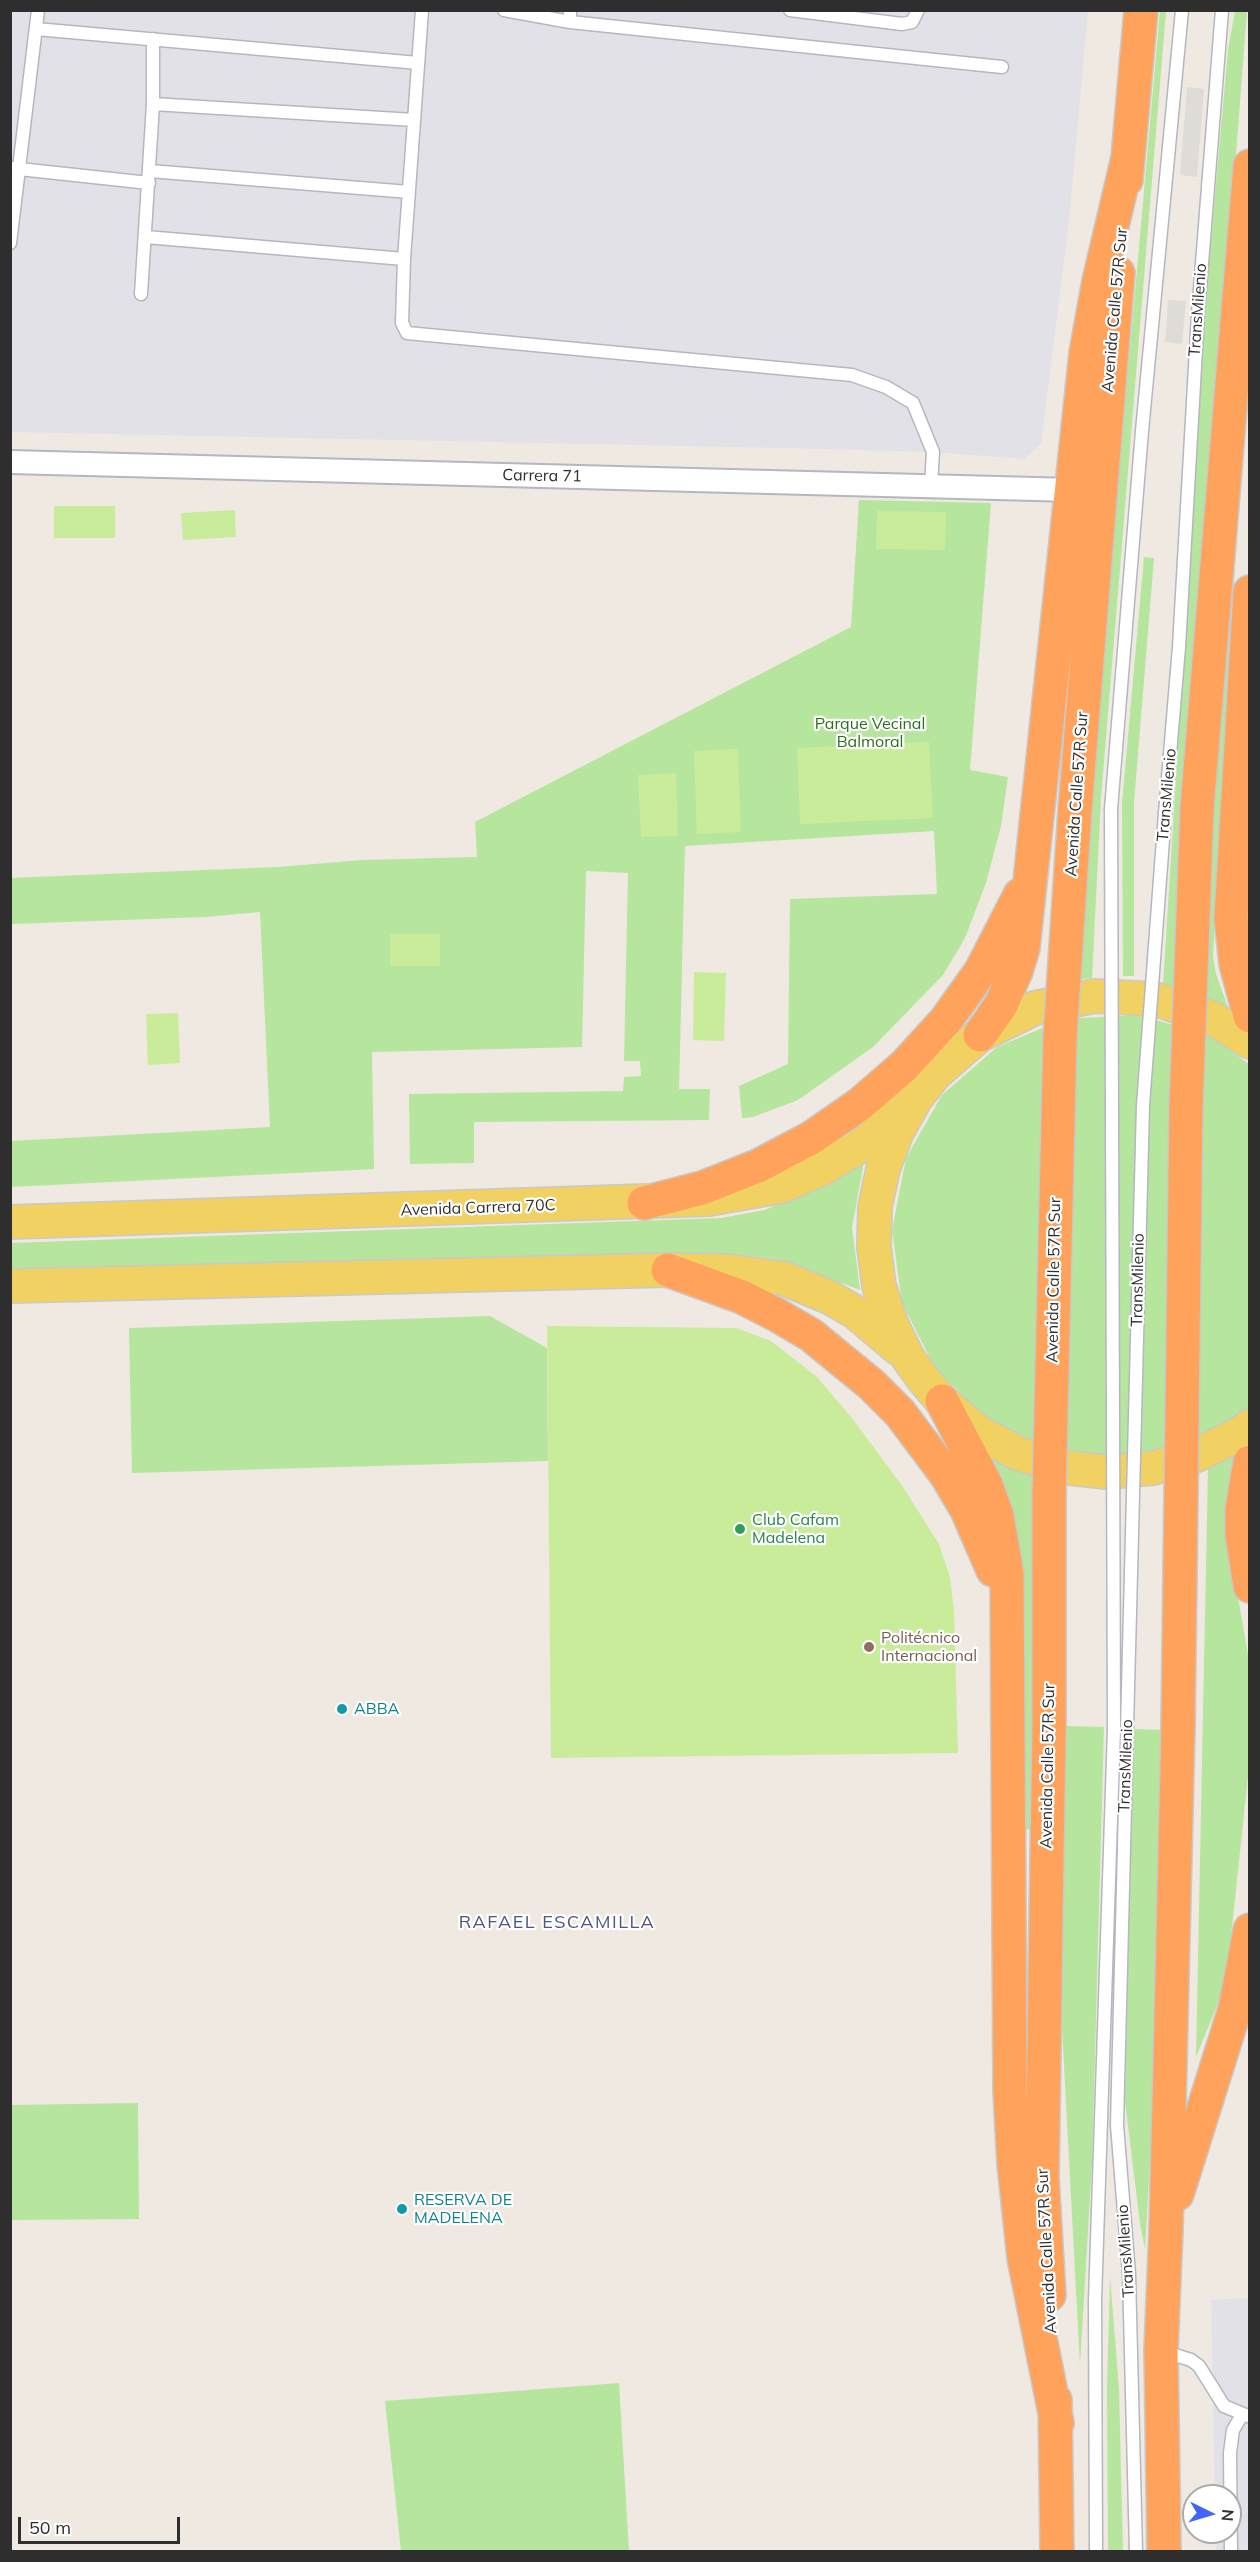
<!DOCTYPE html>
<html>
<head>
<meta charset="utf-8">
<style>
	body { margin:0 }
	#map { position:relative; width:1260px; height:2562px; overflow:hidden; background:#efe9e1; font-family:Mulish,sans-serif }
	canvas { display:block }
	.frame { position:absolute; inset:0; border:12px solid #2e2e2e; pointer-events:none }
	.north { position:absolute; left:1182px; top:2484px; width:60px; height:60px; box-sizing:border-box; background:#fff; border:2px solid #ababab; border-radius:50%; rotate:95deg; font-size:16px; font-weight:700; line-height:24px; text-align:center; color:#2e2e2e }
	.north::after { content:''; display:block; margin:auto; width:21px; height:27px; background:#4264fb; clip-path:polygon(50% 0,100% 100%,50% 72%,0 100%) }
	.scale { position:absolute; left:18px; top:2517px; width:162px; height:27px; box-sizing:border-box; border:3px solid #2e2e2e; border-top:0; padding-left:8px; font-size:18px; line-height:21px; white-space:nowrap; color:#2e2e2e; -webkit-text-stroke:4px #fff; paint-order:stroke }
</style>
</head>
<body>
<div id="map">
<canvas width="1260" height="2562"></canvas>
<div class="frame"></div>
<div class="north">N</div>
<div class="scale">50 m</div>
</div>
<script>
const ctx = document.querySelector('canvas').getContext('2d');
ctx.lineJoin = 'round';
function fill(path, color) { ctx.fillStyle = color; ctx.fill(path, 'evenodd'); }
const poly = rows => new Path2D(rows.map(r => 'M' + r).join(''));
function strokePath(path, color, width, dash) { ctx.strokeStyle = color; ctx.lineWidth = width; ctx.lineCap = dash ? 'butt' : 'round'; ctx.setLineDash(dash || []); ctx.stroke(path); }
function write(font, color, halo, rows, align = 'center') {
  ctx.font = font + ' Mulish,sans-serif'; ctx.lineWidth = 4.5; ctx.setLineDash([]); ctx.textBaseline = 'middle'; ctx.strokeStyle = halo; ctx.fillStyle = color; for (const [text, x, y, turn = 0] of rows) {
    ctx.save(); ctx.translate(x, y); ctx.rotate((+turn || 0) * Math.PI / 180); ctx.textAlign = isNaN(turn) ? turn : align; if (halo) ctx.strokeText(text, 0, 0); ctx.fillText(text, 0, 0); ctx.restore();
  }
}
fill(poly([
	[11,11,1088,11,1069,221,1041,444,1024,459,933,452,783,448,11,432],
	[1249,2298,1249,2551,1216,2551,1215,2532,1230,2532,1230,2496,1215,2496,1211,2300]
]), '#e3e1e8');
fill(poly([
	[1160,11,1166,11,1101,798,1092,978,1081,979,1090,799],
	[1235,11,1247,11,1207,532,1177,991,1163,986,1206,297,1228,50],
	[1239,496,1213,956,1216,974,1230,1013,1203,1002,1207,795,1233,498],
	[859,500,991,503,970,770,1008,777,1001,826,986,883,965,938,943,975,873,1047,798,1100,753,1117,742,1118,739,1086,788,1064,790,899,937,894,934,831,685,846,679,1089,710,1089,709,1120,474,1122,474,1163,410,1164,409,1094,623,1091,624,1077,641,1076,640,1061,624,1061,628,873,586,871,582,1047,372,1052,374,1169,11,1187,11,1141,270,1127,260,912,205,917,11,924,10,878,278,867,363,860,477,857,475,822,851,627],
	[1144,557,1154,558,1134,803,1134,976,1123,976,1122,803],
	[1137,1015,1207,1034,1249,1064,1249,1409,1196,1442,1125,1458,1053,1450,987,1419,935,1368,902,1303,892,1230,906,1158,942,1095,997,1047,1064,1019],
	[864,1162,852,1227,860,1290,777,1259,733,1254,685,1253,11,1271,10,1243,721,1218,765,1210],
	[490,1316,547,1348,548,1461,132,1473,129,1328],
	[1244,1446,1231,1556,1249,1661,1249,1767,1226,1984,1196,2057,1208,1468],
	[987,1458,1035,1477,1031,1829,1022,1830,1014,1523,1010,1502],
	[1067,1726,1104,1727,1092,2164,1080,2365,1057,1935],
	[1133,1729,1163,1730,1159,2001,1145,2249,1140,2224,1125,2101],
	[138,2103,139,2219,11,2220,11,2105],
	[1110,2276,1119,2389,1123,2552,1108,2551,1107,2390],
	[619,2383,629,2551,401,2551,385,2401]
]), '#b6e59e');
fill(poly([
	[54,506,115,506,115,538,54,538],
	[235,510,236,537,183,540,181,513],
	[877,511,946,512,945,550,876,549],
	[929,742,933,818,800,824,797,748],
	[738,749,741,832,697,834,694,751],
	[676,773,678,836,641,837,638,775],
	[390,934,440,934,440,966,390,966],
	[694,972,726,973,724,1041,693,1040],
	[178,1013,180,1063,148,1065,146,1014],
	[547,1326,736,1328,771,1341,816,1376,852,1418,903,1487,939,1544,950,1577,954,1612,958,1753,551,1758]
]), '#c9ec9a');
fill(poly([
	[1187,87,1204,89,1197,177,1180,175],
	[1168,300,1186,301,1182,344,1165,342]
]), '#dfdcd8');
const lane = poly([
	[422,10,404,259,402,323,407,333,852,375,886,387,913,403,933,452,931,485],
	[504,10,570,22,570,10],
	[790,10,902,24,912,22,918,10],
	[570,22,1002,67],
	[36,29,418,63],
	[153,104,414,120],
	[10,168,149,183],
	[150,171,409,192],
	[146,237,404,259],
	[10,243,38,10],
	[141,294,153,104,153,39],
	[1111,809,1142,431,1182,10],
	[1165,813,1179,647,1198,314,1222,10],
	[1127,1728,1117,2125,1129,2274,1136,2552],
	[1162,2351,1191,2360,1199,2366,1224,2406,1248,2416],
	[1096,2552,1095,2300,1114,1729],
	[1231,2552,1230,2453,1233,2430,1242,2415]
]);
const street = poly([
	[10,462,1073,490]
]);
const primary = poly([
	[1250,1042,1212,1018,1155,999,1094,996,1035,1008,980,1035,935,1074,916,1098,897,1132,883,1169,875,1207,874,1247,879,1286,891,1323,908,1358,924,1380,942,1401,977,1431,1017,1453,1061,1467,1107,1472,1153,1468,1197,1455,1239,1434,1250,1426],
	[10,1222,709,1199,782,1186,821,1169,865,1143,904,1108],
	[10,1286,668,1270,728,1271,783,1278,829,1297,855,1312,899,1349]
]);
const highway = poly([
	[1126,180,1141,10],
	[1250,592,1231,918,1236,964,1250,1016],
	[1197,808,1250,166],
	[1075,810,1118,273],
	[980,1035,1001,1005,1016,971,1023,948,1086,353,1099,281,1128,158],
	[644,1203,702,1188,758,1166,811,1138,860,1104,905,1065,946,1020,981,971,1020,895],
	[668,1270,742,1297,777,1315,811,1335,872,1385,900,1413,947,1476,967,1510,993,1570],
	[942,1401,986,1485,997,1516,1007,1574,1010,2091,1014,2164,1024,2258,1057,2423],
	[1250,1462,1242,1509,1242,1534,1250,1586],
	[1049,1727,1042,2178,1049,2295],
	[1177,2194,1235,2009,1250,1930],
	[1055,2400,1057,2552],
	[1164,2552,1161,2350,1166,2230,1178,1727]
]);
strokePath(lane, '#b4b7c1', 15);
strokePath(street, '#b4b7c1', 26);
strokePath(primary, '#c9c9c9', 36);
strokePath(highway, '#c9c9c9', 36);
strokePath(lane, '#fff', 12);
strokePath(street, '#fff', 22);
strokePath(primary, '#f2d163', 33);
strokePath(highway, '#ffa35c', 33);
const laneBridge = poly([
	[1111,809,1114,1729],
	[1127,1728,1143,1105,1165,813]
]);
const highwayBridge = poly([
	[1049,1727,1049,1496,1060,1037,1075,810],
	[1178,1727,1186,1107,1197,808]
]);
strokePath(laneBridge, '#b4b7c1', 15, []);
strokePath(highwayBridge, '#c9c9c9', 36, []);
strokePath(laneBridge, '#fff', 12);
strokePath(highwayBridge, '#ffa35c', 33);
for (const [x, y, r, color] of [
	[740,1529,6,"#2e9e5b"],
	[869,1647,6,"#8d6e63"],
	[342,1709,6,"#0f9aa8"],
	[402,2209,6,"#0f9aa8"]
]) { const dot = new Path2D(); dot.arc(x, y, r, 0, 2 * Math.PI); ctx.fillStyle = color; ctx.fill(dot); strokePath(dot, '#fff', 2); }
write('16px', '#2e2e2e', '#fff', [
	["Avenida Calle 57R Sur",1115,310,-85],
	["TransMilenio",1198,310,-86],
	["Carrera 71",542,476,1],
	["Avenida Calle 57R Sur",1077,794,-86],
	["TransMilenio",1167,795,-85],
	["Avenida Carrera 70C",478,1208,-2],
	["Avenida Calle 57R Sur",1054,1280,-89],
	["TransMilenio",1138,1280,-89],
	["Avenida Calle 57R Sur",1048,1766,-89],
	["TransMilenio",1126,1766,-88],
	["Avenida Calle 57R Sur",1047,2251,-93],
	["TransMilenio",1126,2251,-94]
]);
write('16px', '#2c6e1b', '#fff', [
	["Parque Vecinal",870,724],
	["Balmoral",870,742]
]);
write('16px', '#27864d', '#fff', [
	["Club Cafam",752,1520],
	["Madelena",752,1538]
], 'left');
write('16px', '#785e54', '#fff', [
	["Politécnico",881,1638],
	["Internacional",881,1656]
], 'left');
write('16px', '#0d838f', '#fff', [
	["ABBA",354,1709],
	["RESERVA DE",414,2200],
	["MADELENA",414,2218]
], 'left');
ctx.letterSpacing = '1.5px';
write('18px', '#4d5680', '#fff', [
	["RAFAEL ESCAMILLA",557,1923]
]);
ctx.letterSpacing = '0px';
</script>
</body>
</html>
